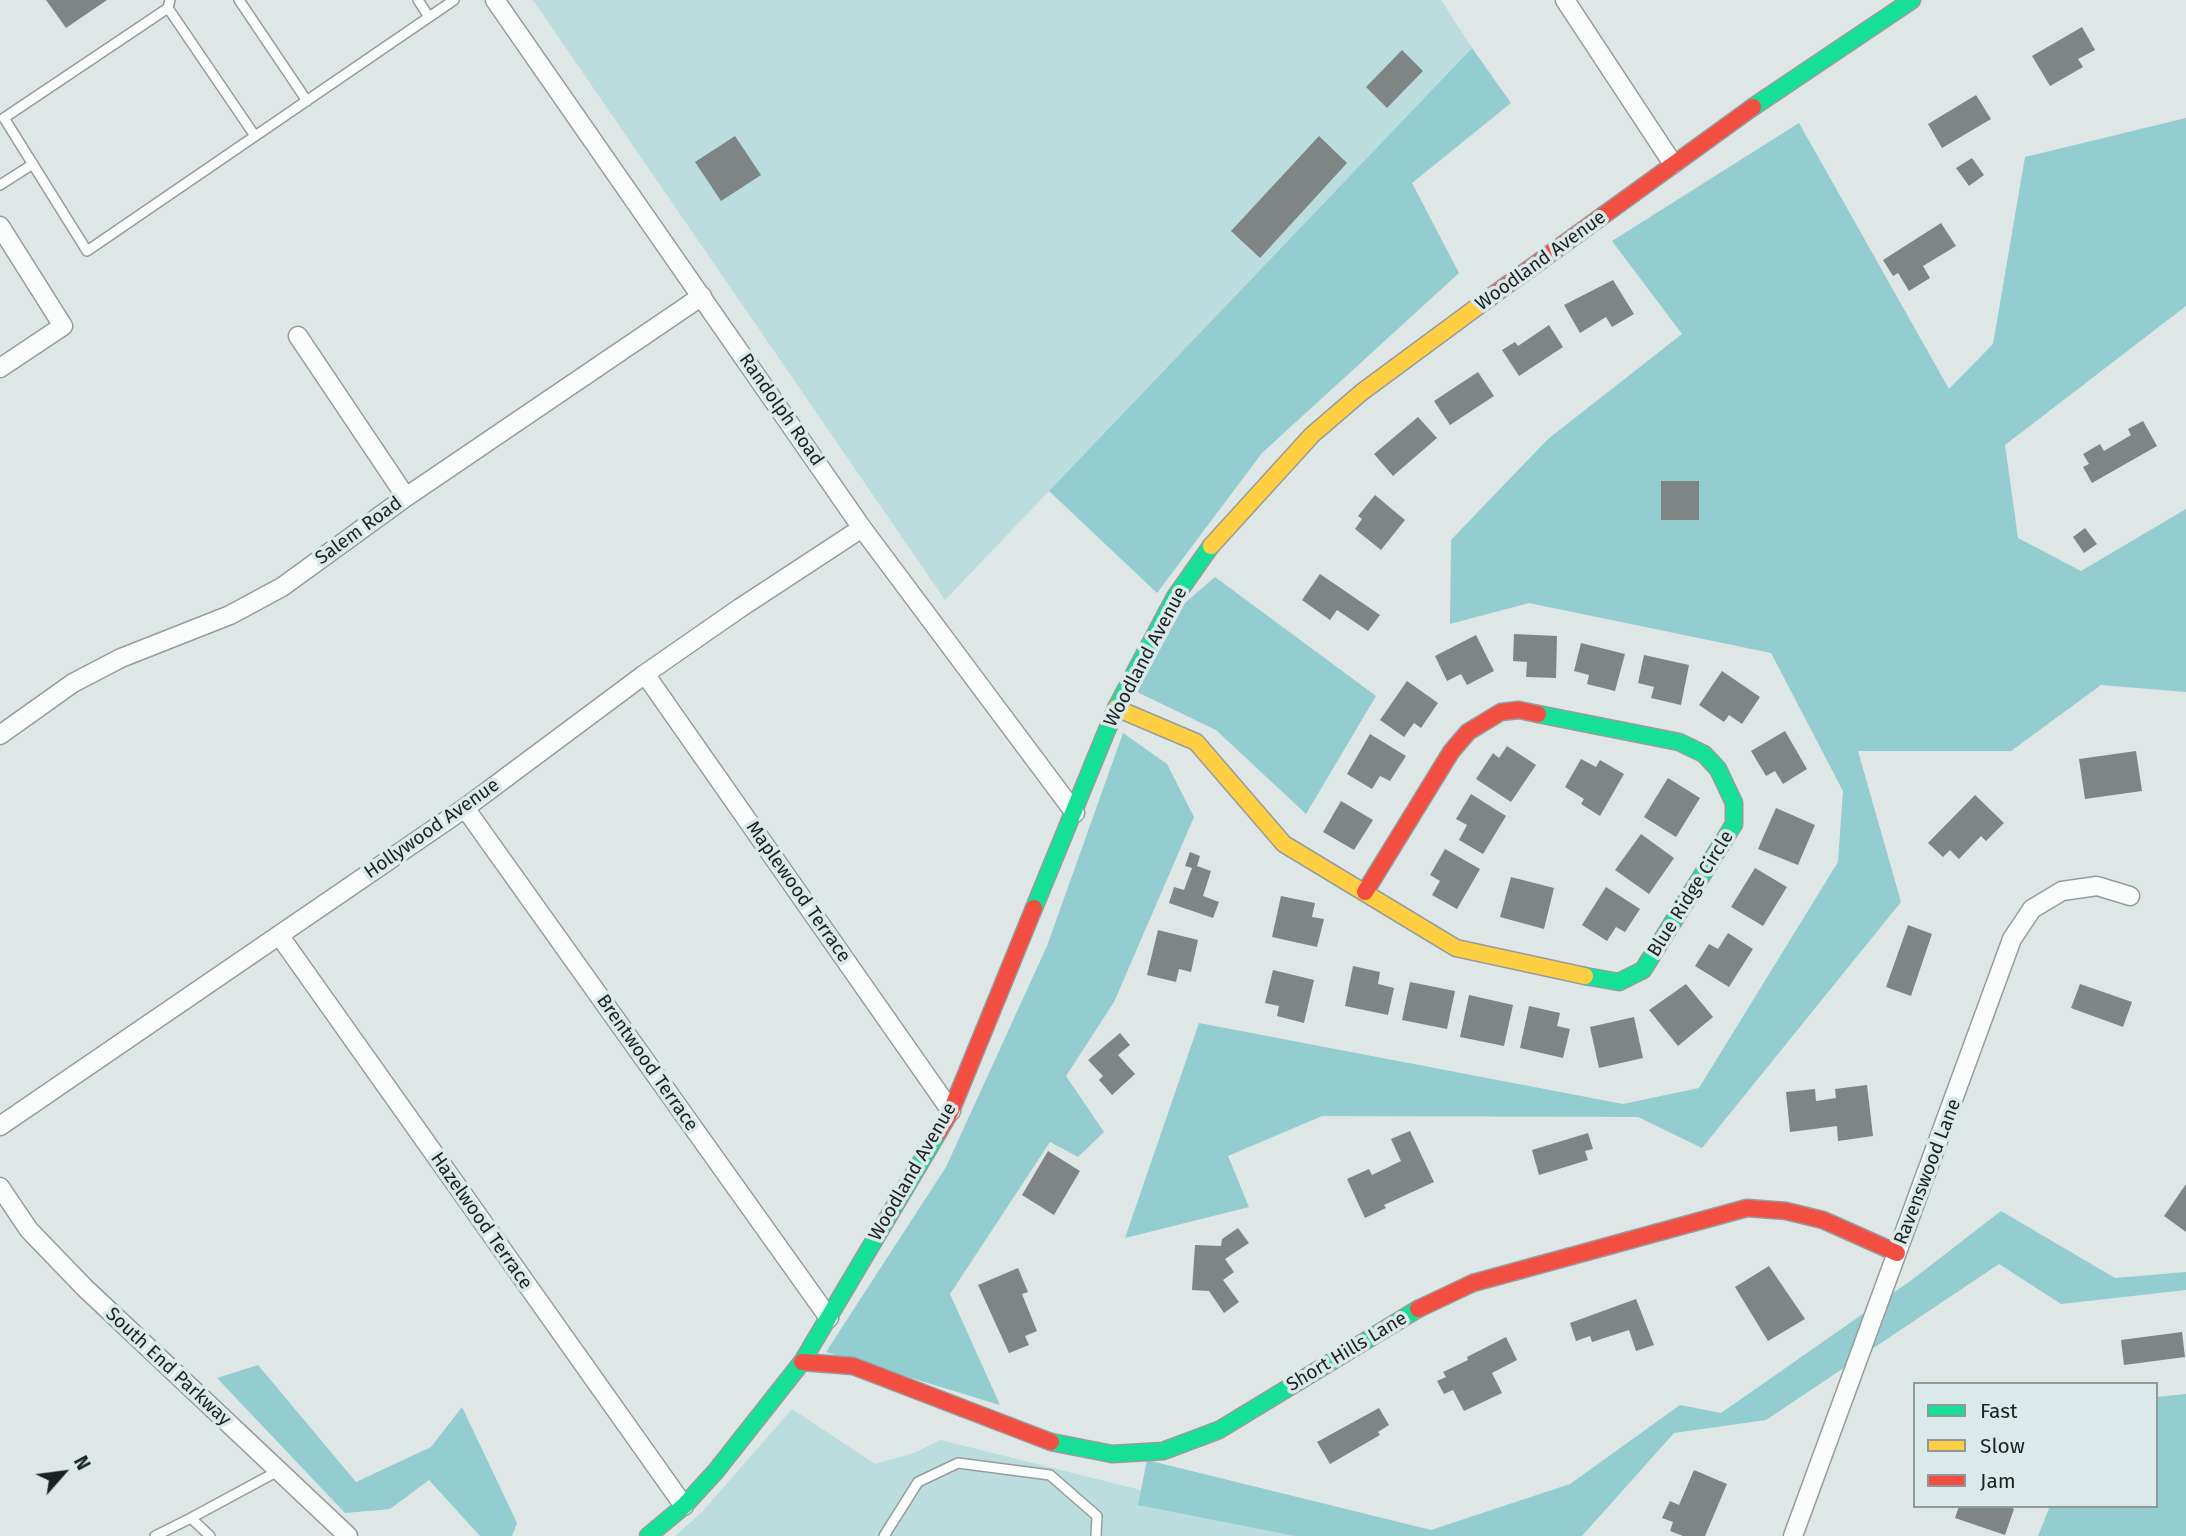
<!DOCTYPE html>
<html>
<head>
<meta charset="utf-8">
<style>
	body { margin:0 }
	#map { position:relative; width:2186px; height:1536px; overflow:hidden; background:#dee6e6; font-family:"Fira Sans",sans-serif }
	canvas { display:block }
	.legend { position:absolute; left:1913px; top:1382px; width:245px; height:126px; box-sizing:border-box; background:#dbe9ea; border:2px solid #8f999a; margin:0; padding:9px 12px; list-style:none; font-size:21px; color:#1c2122 }
	.legend li { display:flex; align-items:center; gap:14px; height:35px }
	.legend b { width:35px; border:2px solid #8f999a }
	.north { position:absolute; left:28px; top:1438px; width:70px; height:70px; -webkit-text-stroke:5px #dbe9ea; paint-order:stroke; rotate:62deg; font-size:19px; font-weight:700; line-height:28px; text-align:center; color:#1c2122 }
	.north::after { content:''; display:block; margin:auto; width:24px; height:32px; background:#1c2122; clip-path:polygon(50% 0,100% 100%,50% 72%,0 100%) }
</style>
</head>
<body>
<div id="map">
<canvas width="2186" height="1536"></canvas>
<ul class="legend">
<li><b style="height:9px;background:#16e098"></b>Fast</li>
<li><b style="height:9px;background:#ffcf43"></b>Slow</li>
<li><b style="height:9px;background:#f24e42"></b>Jam</li>
</ul>
<div class="north">N</div>
</div>
<script>
const ctx = document.querySelector('canvas').getContext('2d');
ctx.lineJoin = 'round';
function fill(path, color) { ctx.fillStyle = color; ctx.fill(path, 'evenodd'); }
const poly = rows => new Path2D(rows.map(r => 'M' + r).join(''));
function strokePath(path, color, width, dash) { ctx.strokeStyle = color; ctx.lineWidth = width; ctx.lineCap = dash ? 'butt' : 'round'; ctx.setLineDash(dash || []); ctx.stroke(path); }
function write(font, color, halo, rows, align = 'center') {
  ctx.font = font + ' "Fira Sans",sans-serif'; ctx.lineWidth = 7; ctx.setLineDash([]); ctx.textBaseline = 'middle'; ctx.strokeStyle = halo; ctx.fillStyle = color; for (const [text, x, y, turn = 0] of rows) {
    ctx.save(); ctx.translate(x, y); ctx.rotate((+turn || 0) * Math.PI / 180); ctx.textAlign = isNaN(turn) ? turn : align; if (halo) ctx.strokeText(text, 0, 0); ctx.fillText(text, 0, 0); ctx.restore();
  }
}
fill(poly([
	[533,0,1441,0,1472,48,945,600],
	[792,1409,875,1464,914,1453,941,1440,1325,1536,675,1536,701,1513]
]), '#bbddde');
fill(poly([
	[1472,48,1511,103,1412,183,1459,273,1262,453,1157,593,1049,491],
	[2186,118,2186,306,2005,445,2018,538,2081,571,2186,509,2186,692,2101,685,2011,751,1858,751,1901,902,1702,1148,1638,1117,1322,1116,1228,1156,1249,1207,1125,1238,1199,1023,1623,1104,1699,1088,1838,862,1843,791,1771,653,1529,603,1450,624,1451,540,1548,439,1682,334,1612,241,1799,123,1949,389,1993,344,2025,157],
	[1215,577,1376,696,1306,814,1216,730,1137,692,1185,603],
	[1123,733,1167,764,1194,817,1114,1002,1066,1076,1104,1132,1078,1157,1050,1142,950,1294,1000,1405,826,1352,946,1167,1047,946],
	[2001,1211,2115,1278,2186,1272,2186,1290,2061,1304,1999,1264,1766,1420,1674,1433,1582,1536,1295,1536,1138,1505,1147,1460,1431,1530,1570,1484,1680,1405,1721,1413,1913,1279],
	[258,1365,356,1482,431,1447,462,1407,517,1523,512,1536,480,1536,429,1480,390,1509,345,1513,217,1378],
	[2186,1394,2186,1536,2038,1536,2050,1506,2156,1506,2156,1397]
]), '#93cdcf');
fill(poly([
	[46,0,107,0,66,28],
	[2082,27,2095,50,2078,59,2083,67,2050,86,2032,56],
	[1402,50,1423,71,1387,108,1366,87],
	[1976,95,1991,119,1942,148,1928,124],
	[735,136,761,175,721,201,695,162],
	[1319,136,1347,163,1260,258,1231,231],
	[1972,158,1984,175,1969,186,1956,168],
	[1941,223,1956,246,1923,266,1930,278,1909,291,1898,273,1893,276,1883,260],
	[1613,280,1634,314,1612,327,1606,317,1580,333,1564,305],
	[1549,325,1563,347,1519,376,1502,350,1515,342,1518,346],
	[1478,372,1494,396,1450,425,1434,401],
	[1418,417,1437,438,1393,476,1374,454],
	[2143,421,2157,446,2092,483,2083,467,2089,464,2083,454,2100,444,2104,451,2131,435,2128,429],
	[1661,481,1699,481,1699,520,1661,520],
	[1375,495,1405,520,1381,550,1355,529,1362,519,1358,516],
	[2085,528,2097,544,2084,553,2073,537],
	[1320,574,1380,615,1368,631,1337,610,1330,620,1302,600],
	[1514,634,1557,636,1556,678,1526,677,1527,662,1513,661],
	[1476,635,1494,671,1467,685,1461,674,1447,681,1435,656],
	[1581,643,1625,654,1615,691,1587,684,1589,675,1574,671],
	[1644,655,1689,665,1681,705,1651,698,1654,687,1638,683],
	[1722,671,1760,697,1742,724,1729,715,1724,722,1699,705],
	[1407,681,1438,703,1421,728,1414,723,1404,737,1380,720],
	[1785,731,1807,769,1783,784,1775,771,1766,776,1751,751],
	[1370,734,1406,756,1390,781,1380,776,1372,789,1347,774],
	[1507,746,1536,765,1511,802,1476,779,1493,753,1499,758],
	[2136,751,2142,791,2085,799,2079,759],
	[1581,759,1596,767,1600,760,1624,774,1600,816,1581,804,1584,799,1565,787],
	[1668,778,1700,798,1676,837,1644,817],
	[1471,794,1506,816,1483,854,1459,840,1467,825,1456,819],
	[1975,795,2004,823,1986,841,1981,836,1959,859,1950,850,1943,857,1928,843],
	[1341,801,1373,820,1354,850,1323,832],
	[1776,808,1815,825,1798,865,1758,849],
	[1641,834,1674,858,1649,894,1615,870],
	[1445,849,1480,869,1457,909,1432,895,1440,881,1430,875],
	[1190,852,1200,856,1197,866,1211,871,1203,896,1219,902,1213,918,1169,903,1174,887,1184,890,1192,868,1185,866],
	[1755,868,1787,887,1763,926,1731,907],
	[1511,877,1554,888,1544,929,1500,917],
	[1606,887,1640,909,1625,932,1616,927,1607,941,1582,925],
	[1281,896,1315,903,1312,917,1324,919,1317,947,1272,937],
	[1908,925,1932,934,1911,996,1886,987],
	[1158,930,1198,940,1191,972,1179,969,1176,982,1147,975],
	[1728,933,1753,949,1729,987,1695,966,1709,944,1718,949],
	[1353,966,1380,972,1378,984,1394,988,1388,1015,1345,1006],
	[1273,970,1314,980,1304,1023,1277,1016,1279,1006,1265,1003],
	[1410,982,1455,991,1447,1029,1402,1020],
	[1686,984,1713,1017,1678,1046,1649,1010],
	[2080,984,2132,1002,2123,1027,2071,1008],
	[1469,995,1513,1005,1504,1046,1460,1037],
	[1529,1006,1560,1013,1557,1026,1570,1029,1563,1058,1520,1048],
	[1634,1017,1643,1058,1599,1068,1590,1027],
	[1120,1033,1130,1045,1118,1055,1135,1074,1112,1095,1099,1080,1103,1076,1088,1060],
	[1867,1085,1873,1136,1838,1141,1837,1126,1790,1132,1786,1092,1815,1089,1816,1101,1836,1098,1835,1089],
	[1410,1131,1434,1182,1384,1205,1386,1208,1365,1218,1347,1179,1369,1169,1372,1175,1401,1161,1391,1139],
	[1588,1133,1593,1149,1585,1151,1588,1160,1539,1175,1532,1150],
	[1048,1151,1080,1171,1054,1215,1022,1195],
	[2186,1184,2186,1232,2164,1216],
	[1238,1228,1249,1243,1225,1259,1234,1272,1223,1280,1239,1302,1224,1313,1209,1291,1192,1290,1195,1245,1221,1246,1222,1239],
	[1769,1266,1805,1319,1768,1341,1735,1287],
	[1018,1268,1028,1292,1022,1294,1037,1331,1025,1336,1029,1345,1009,1353,978,1285],
	[1636,1299,1654,1345,1636,1351,1629,1330,1592,1342,1590,1336,1576,1341,1570,1323],
	[2182,1332,2185,1357,2124,1365,2121,1340],
	[1506,1337,1517,1360,1492,1373,1502,1393,1464,1411,1453,1390,1444,1394,1437,1381,1446,1377,1443,1372,1468,1360,1467,1357],
	[1379,1408,1389,1425,1378,1432,1380,1435,1330,1464,1317,1442],
	[1694,1470,1727,1484,1705,1536,1683,1536,1670,1531,1673,1522,1662,1518,1670,1501,1679,1505],
	[1959,1506,2008,1506,2014,1509,2005,1535,1955,1518]
]), '#7f8585');
const lane = poly([
	[170,0,168,8,4,118,87,251,454,0],
	[239,0,307,101],
	[418,0,429,17],
	[168,8,255,136],
	[0,185,33,164],
	[191,1518,278,1471],
	[155,1536,191,1518,210,1536],
	[884,1536,918,1482,958,1463,1050,1475,1097,1516,1096,1536]
]);
const street = poly([
	[495,0,862,528,1075,813],
	[1565,0,1673,164],
	[0,226,63,326,0,368],
	[298,336,406,497],
	[645,674,951,1111],
	[0,735,73,683,121,658,230,615,282,587,406,497,702,296],
	[465,808,829,1318],
	[279,935,684,1506],
	[0,1126,465,808,645,674,740,608,862,528],
	[0,1187,29,1230,85,1288,348,1536],
	[1793,1536,2012,939,2032,909,2062,891,2097,886,2130,896]
]);
const fast = poly([
	[1753,107,1912,0],
	[1538,714,1679,742,1704,754,1718,769,1734,803,1734,824,1643,970,1619,982,1585,976],
	[1034,908,1116,708,1175,597,1211,546],
	[1051,1442,1112,1454,1163,1451,1219,1430,1418,1309],
	[648,1536,684,1506,716,1471,802,1362,938,1133]
]);
const slow = poly([
	[1211,546,1312,435,1362,392,1496,293],
	[1116,708,1196,742,1284,844,1456,948,1585,976]
]);
const jam = poly([
	[1496,293,1753,107],
	[1365,892,1451,752,1468,732,1501,712,1519,710,1538,714],
	[938,1133,951,1111,1034,908],
	[1418,1309,1473,1283,1747,1208,1786,1211,1823,1220,1897,1253],
	[802,1362,853,1366,1051,1442]
]);
strokePath(lane, '#969c9d', 12);
strokePath(street, '#969c9d', 21);
strokePath(fast, '#969c9d', 19);
strokePath(slow, '#969c9d', 19);
strokePath(jam, '#969c9d', 19);
strokePath(lane, '#fafbfb', 9);
strokePath(street, '#fafbfb', 18);
strokePath(fast, '#16e098', 16);
strokePath(slow, '#ffcf43', 16);
strokePath(jam, '#f24e42', 16);
write('19px', '#1c2122', '#dbe9ea', [
	["Woodland Avenue",1541,261,-36],
	["Randolph Road",781,410,55],
	["Salem Road",359,531,-36],
	["Woodland Avenue",1146,657,-62],
	["Hollywood Avenue",432,829,-35],
	["Maplewood Terrace",798,892,55],
	["Blue Ridge Circle",1691,894,-58],
	["Brentwood Terrace",647,1063,55],
	["Woodland Avenue",913,1172,-60],
	["Ravenswood Lane",1928,1172,-69],
	["Hazelwood Terrace",481,1221,55],
	["Short Hills Lane",1347,1352,-31],
	["South End Parkway",168,1367,43]
]);
</script>
</body>
</html>
